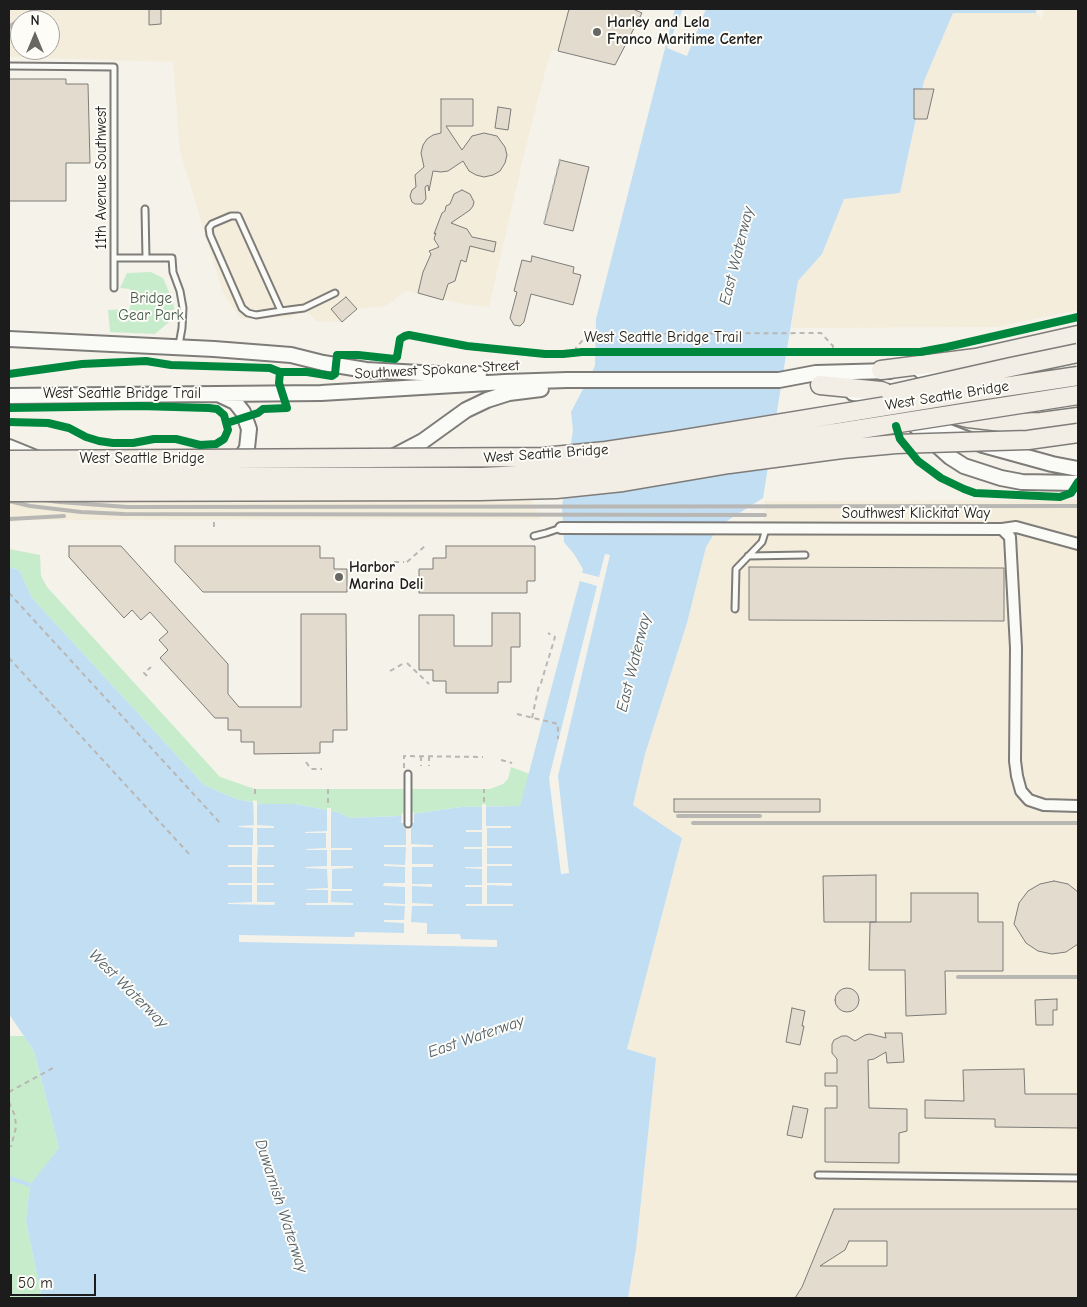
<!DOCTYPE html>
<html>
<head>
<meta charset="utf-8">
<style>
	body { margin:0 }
	#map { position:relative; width:1087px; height:1307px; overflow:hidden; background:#f5f2ea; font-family:"Comic Neue",sans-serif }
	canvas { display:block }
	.frame { position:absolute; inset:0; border:10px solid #1c1c1c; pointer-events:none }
	.north { position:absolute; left:10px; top:10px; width:50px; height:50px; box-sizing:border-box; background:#fdfcf7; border:1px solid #a3a29f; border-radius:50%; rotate:0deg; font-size:14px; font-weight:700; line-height:20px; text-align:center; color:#1c1c1c }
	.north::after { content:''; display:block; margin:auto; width:18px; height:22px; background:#686764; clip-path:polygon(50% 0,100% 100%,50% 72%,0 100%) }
	.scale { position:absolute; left:10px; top:1274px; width:86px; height:22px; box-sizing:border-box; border:2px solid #1c1c1c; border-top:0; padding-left:6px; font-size:15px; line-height:18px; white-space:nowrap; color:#1c1c1c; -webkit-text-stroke:4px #fdfcf7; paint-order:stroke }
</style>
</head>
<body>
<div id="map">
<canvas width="1087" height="1307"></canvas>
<div class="frame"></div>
<div class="north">N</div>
<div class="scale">50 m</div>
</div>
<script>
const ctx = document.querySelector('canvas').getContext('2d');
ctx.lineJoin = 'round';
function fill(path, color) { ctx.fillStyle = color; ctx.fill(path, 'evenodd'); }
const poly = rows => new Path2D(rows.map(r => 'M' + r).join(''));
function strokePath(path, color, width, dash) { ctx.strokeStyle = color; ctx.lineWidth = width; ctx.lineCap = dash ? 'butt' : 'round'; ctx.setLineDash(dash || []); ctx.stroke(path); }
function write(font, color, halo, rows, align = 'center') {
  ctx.font = font + ' "Comic Neue",sans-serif'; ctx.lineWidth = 4; ctx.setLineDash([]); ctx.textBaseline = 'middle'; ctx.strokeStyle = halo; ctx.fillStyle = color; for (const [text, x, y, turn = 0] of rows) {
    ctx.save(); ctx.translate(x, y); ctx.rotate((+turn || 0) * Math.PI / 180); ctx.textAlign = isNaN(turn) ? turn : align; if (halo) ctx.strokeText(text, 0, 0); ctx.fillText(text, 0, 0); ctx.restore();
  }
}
fill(poly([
	[9,9,569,9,558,51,552,50,546,68,522,163,489,307,464,304,406,291,386,306,357,309,342,322,316,321,304,308,291,317,241,319,223,293,180,152,173,62,9,57],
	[20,20,50,20,50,50,20,50],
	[1044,9,1078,9,1078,310,996,327,791,328,798,281,822,254,844,199,900,193,924,81,953,13,1036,13,1042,20],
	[9,479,169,500,531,499,541,519,26,520,9,523],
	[1078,500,1078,542,1019,521,987,522,1078,550,1078,1298,628,1298,636,1249,656,1058,627,1049,682,838,633,805,645,754,687,623,706,547,719,526,724,522,763,521,766,506,764,501]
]), '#f4eddc');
fill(poly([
	[151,272,163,278,173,301,175,317,155,334,110,332,108,310,130,309,130,289,120,288,127,273],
	[9,549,40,555,41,576,47,587,220,777,255,789,490,789,503,784,508,779,511,767,530,774,520,806,461,807,399,816,350,818,337,812,295,804,262,804,236,799,204,785,32,598,19,570,9,567],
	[9,1036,24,1036,34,1051,59,1148,30,1186,26,1221,42,1298,9,1298]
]), '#c7eccc');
fill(poly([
	[675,9,1036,9,1036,13,953,13,924,81,900,193,844,199,822,254,798,281,763,498,719,526,706,547,687,623,645,754,633,805,682,838,627,1049,656,1058,636,1249,628,1298,42,1298,26,1221,30,1185,59,1148,34,1051,9,1014,9,567,19,570,32,598,204,785,236,799,262,804,295,804,337,812,350,818,399,816,461,807,520,806,583,569,574,554,564,542,562,507,573,430,571,412,595,366,596,319]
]), '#c2def3');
fill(poly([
	[683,9,706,9,687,56,667,48],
	[605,554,610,555,558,776,569,873,561,874,549,778,597,586,577,580,579,572,599,577],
	[253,800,257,801,257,825,274,826,274,828,257,828,257,845,274,845,274,847,258,847,257,865,274,865,274,867,257,867,257,883,274,883,274,885,257,885,257,902,275,902,274,905,228,904,228,903,252,902,252,885,228,885,228,883,252,883,252,867,228,867,228,865,252,865,252,847,228,847,228,845,253,845,253,828,238,827,239,826,254,825],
	[482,804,486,804,486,826,511,826,511,828,487,828,487,846,512,846,512,848,487,848,487,864,512,864,512,866,487,866,487,883,512,883,512,886,487,885,487,904,513,904,513,906,466,906,466,904,482,904,482,887,465,887,465,885,482,885,482,869,465,868,465,867,482,867,482,849,464,849,464,847,482,847,482,832,466,832,466,830,482,830],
	[327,808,331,808,331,848,352,848,352,850,331,850,331,866,353,866,353,868,332,869,332,889,352,889,352,891,331,891,331,902,353,903,353,905,306,905,306,903,328,903,328,890,306,890,306,889,328,888,327,869,305,868,306,867,327,866,327,850,306,850,306,849,326,848,326,833,305,833,305,832,327,831],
	[414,812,414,823,411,823,411,844,433,845,433,847,412,847,412,864,433,864,433,867,412,867,412,884,432,884,432,887,412,886,412,903,433,904,433,906,412,906,411,922,427,923,427,934,460,934,461,939,497,940,497,947,239,942,239,935,354,937,355,932,404,933,404,923,384,922,384,920,404,920,405,906,384,905,384,903,405,904,405,887,383,886,384,883,405,883,405,867,384,866,384,864,405,865,406,847,384,847,384,845,406,845,406,823,401,823,402,813]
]), '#f5f2ea');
strokePath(poly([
	[9,1178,30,1185]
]), '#c2def3', 4);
const building = poly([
	[149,9,161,9,161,24,149,25,149,9],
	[569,9,633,9,642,13,615,65,558,51,569,9],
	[9,79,66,79,66,84,88,84,90,163,66,163,66,201,9,201,9,79],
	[914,89,934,89,927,119,914,119,914,89],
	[441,99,473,99,473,126,446,126,462,150,472,136,484,133,497,136,505,147,507,155,505,163,500,171,493,175,484,177,476,175,469,171,463,161,448,171,441,172,433,171,429,191,428,185,425,187,426,199,422,204,415,204,412,202,410,196,412,190,416,187,415,175,424,167,421,153,423,145,427,139,433,135,441,133,441,99],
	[498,107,511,109,508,130,495,128,498,107],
	[560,160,589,167,573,231,544,224,560,160],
	[462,190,470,194,474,202,473,206,470,210,451,223,467,229,472,237,496,242,494,252,470,246,466,262,461,260,455,281,448,284,443,300,418,293,423,272,431,254,429,251,439,247,434,239,436,233,434,234,442,213,445,211,446,206,450,204,454,194,462,190],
	[532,256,574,267,573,273,581,275,573,305,531,294,524,322,520,326,514,325,510,318,517,292,514,291,522,260,531,262,532,256],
	[346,297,357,309,342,322,331,309,346,297],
	[69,546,121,546,228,664,228,694,239,707,301,707,301,614,346,614,347,730,333,730,333,742,320,742,320,753,254,754,254,742,241,742,241,730,228,730,228,718,215,718,160,658,168,650,159,640,168,632,150,612,141,620,132,610,124,618,69,557,69,546],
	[175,546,320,546,320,558,334,558,334,569,347,569,347,592,203,592,175,562,175,546],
	[446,546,535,546,535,581,527,581,527,593,419,593,419,569,433,569,433,558,446,558,446,546],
	[749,567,1004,568,1004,621,749,620,749,567],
	[492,613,520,613,520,647,511,647,511,682,498,682,498,693,446,693,446,681,433,681,433,670,419,670,419,615,454,615,454,646,492,646,492,613],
	[674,799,820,799,820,812,674,812,674,799],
	[876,875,876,922,824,922,823,876,876,875],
	[1054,881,1068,884,1078,892,1078,944,1066,952,1052,954,1038,951,1026,943,1014,924,1019,903,1028,891,1040,884,1054,881],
	[911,893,978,893,978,922,1003,922,1003,971,945,971,946,1014,906,1016,905,970,869,970,870,922,911,922,911,893],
	'835 1000a12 12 0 1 1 24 0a12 12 0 1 1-24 0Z',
	[1057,999,1057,1010,1053,1010,1053,1025,1036,1025,1035,1000,1057,999],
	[792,1008,805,1011,802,1026,804,1026,800,1045,786,1042,792,1008],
	[885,1033,902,1033,904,1062,887,1063,886,1052,874,1059,868,1060,869,1108,907,1109,907,1131,899,1133,899,1163,825,1162,825,1108,837,1108,837,1086,825,1086,825,1073,837,1073,837,1059,832,1053,832,1044,834,1040,842,1036,847,1036,855,1041,865,1035,870,1034,886,1038,885,1033],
	[1024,1069,1025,1094,1078,1094,1078,1128,995,1127,995,1119,925,1118,925,1100,964,1101,963,1070,1024,1069],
	[793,1106,808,1109,802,1138,787,1135,793,1106],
	[834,1209,1078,1209,1078,1298,795,1298,802,1287,834,1209],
	[849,1241,887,1241,887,1266,820,1266,845,1250,849,1241]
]);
fill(building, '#e2dbce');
strokePath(building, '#7e7c79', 1);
const lane = poly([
	[9,66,114,67,114,288],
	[145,209,146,258],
	[114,258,172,258,173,272,180,291,183,308,182,328,179,345],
	[281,311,256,315,248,313,242,308,210,235,209,228,212,224,231,216,238,216,281,311,304,308,335,293],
	[534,536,546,533,561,528],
	[748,556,805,555],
	[735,609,736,569,762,542,766,529],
	[408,774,408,824],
	[818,1175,1078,1178]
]);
const street = poly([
	[561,528,1002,529,1016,527,1078,544],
	[1002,529,1010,537,1016,648,1015,761,1017,776,1021,791,1029,800,1044,805,1078,806]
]);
const secondary = poly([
	[9,339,214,349,291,355,323,363,366,370,457,375,479,374],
	[921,371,970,371],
	[853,393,860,394,902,414,983,445,1052,464,1078,469],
	[220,395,235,402,243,412,249,429,247,448,239,462,236,464],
	[9,396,321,393,505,382,567,380,779,380,816,373,890,371],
	[909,420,950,457,964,466,1001,478,1022,482,1078,483],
	[9,447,36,458],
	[350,471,363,469,383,462,423,441,466,410,487,400,509,393,541,389]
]);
const highway = poly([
	[881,370,976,358,1078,335],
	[820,385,881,391,924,407,968,418,1010,423,1041,422,1078,417]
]);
strokePath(lane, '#7e7c79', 9);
strokePath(street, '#7e7c79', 14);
strokePath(secondary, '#7e7c79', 18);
strokePath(highway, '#7e7c79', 21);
strokePath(poly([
	[544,224,560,159],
	[699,333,699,352],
	[576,352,576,348,588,334,821,333,833,346,833,352],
	[214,522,214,531],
	[394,562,404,562],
	[407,562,426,545],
	[9,593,221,824],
	[9,658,191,856],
	[407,663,429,684],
	[390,671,404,663],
	[147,676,144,673,151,667],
	[517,714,558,724,558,739],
	[532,718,539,685,541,683,555,637,548,633],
	[421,756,421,766],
	[429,756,429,766],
	[501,760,512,763],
	[306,762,311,769,322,769],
	[404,768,404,756,483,757],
	[255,789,255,796],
	[328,789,328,806],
	[484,802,484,789],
	[9,1092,53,1068],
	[9,1102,15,1116,16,1127,11,1147]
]), '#b9b7b4', 2, [5, 4]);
strokePath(lane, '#fafaf7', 5);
strokePath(street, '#fafaf7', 10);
strokePath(secondary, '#fafaf7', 14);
strokePath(highway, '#f2ede5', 18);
strokePath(poly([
	[9,27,35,9],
	[9,491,36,499,59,502,127,507,1078,506],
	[9,501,30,506,81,512,124,514,765,515],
	[9,519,64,516],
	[678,816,760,816],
	[693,823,1078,823],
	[958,977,1078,977]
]), '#b9b7b4', 4);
const highwayBridge = poly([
	[891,394,1011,367,1078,353],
	[9,460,543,457,606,451,673,441,984,390,1078,376],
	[9,476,482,477,562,473,663,460,1078,395],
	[9,492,480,491,556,489,623,482,729,464,842,449,896,444,1028,440,1078,433]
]);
strokePath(highwayBridge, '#7e7c79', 21, []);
strokePath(highwayBridge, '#f2ede5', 18);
strokePath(poly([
	[9,374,82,364,146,361,171,365,270,368,280,372,307,372,332,376,335,374,337,355,358,355,395,359,397,357,400,339,405,336,409,335,467,346,545,354,563,354,582,352,920,352,947,347,1078,317],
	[9,408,139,406,209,408,217,409,224,415,228,430,224,439,216,444,200,445,176,439,154,439,133,443,113,443,99,441,86,437,69,428,48,423,9,422],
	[227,423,258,413,263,409,287,408,279,383,280,372],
	[896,426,900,439,918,461,941,478,964,489,975,493,1060,497,1071,493,1078,482]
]), '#00873e', 8);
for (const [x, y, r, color] of [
	[597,32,5,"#686764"],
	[339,577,5,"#686764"]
]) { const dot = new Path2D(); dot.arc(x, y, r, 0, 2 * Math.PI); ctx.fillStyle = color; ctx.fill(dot); strokePath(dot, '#fdfcf7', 2); }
write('bold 15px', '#1c1c1c', '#fdfcf7', [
	["Harley and Lela",607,23],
	["Franco Maritime Center",607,40],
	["Harbor",349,568],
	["Marina Deli",349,585]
], 'left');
write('15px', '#1c1c1c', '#fdfcf7', [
	["11th Avenue Southwest",102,178,-90],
	["West Seattle Bridge Trail",663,338],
	["Southwest Spokane Street",437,370,-3],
	["West Seattle Bridge Trail",122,394],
	["West Seattle Bridge",947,396,-9],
	["West Seattle Bridge",546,454,-4],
	["West Seattle Bridge",142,459],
	["Southwest Klickitat Way",916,514]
]);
write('15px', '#445949', '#fdfcf7', [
	["Bridge",151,299],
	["Gear Park",151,316]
]);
write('italic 16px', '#4e5d69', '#fdfcf7', [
	["East Waterway",737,256,-76],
	["East Waterway",634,663,-76],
	["West Waterway",128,989,45],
	["East Waterway",476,1037,-19],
	["Duwamish Waterway",281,1206,72]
]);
</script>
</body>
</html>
